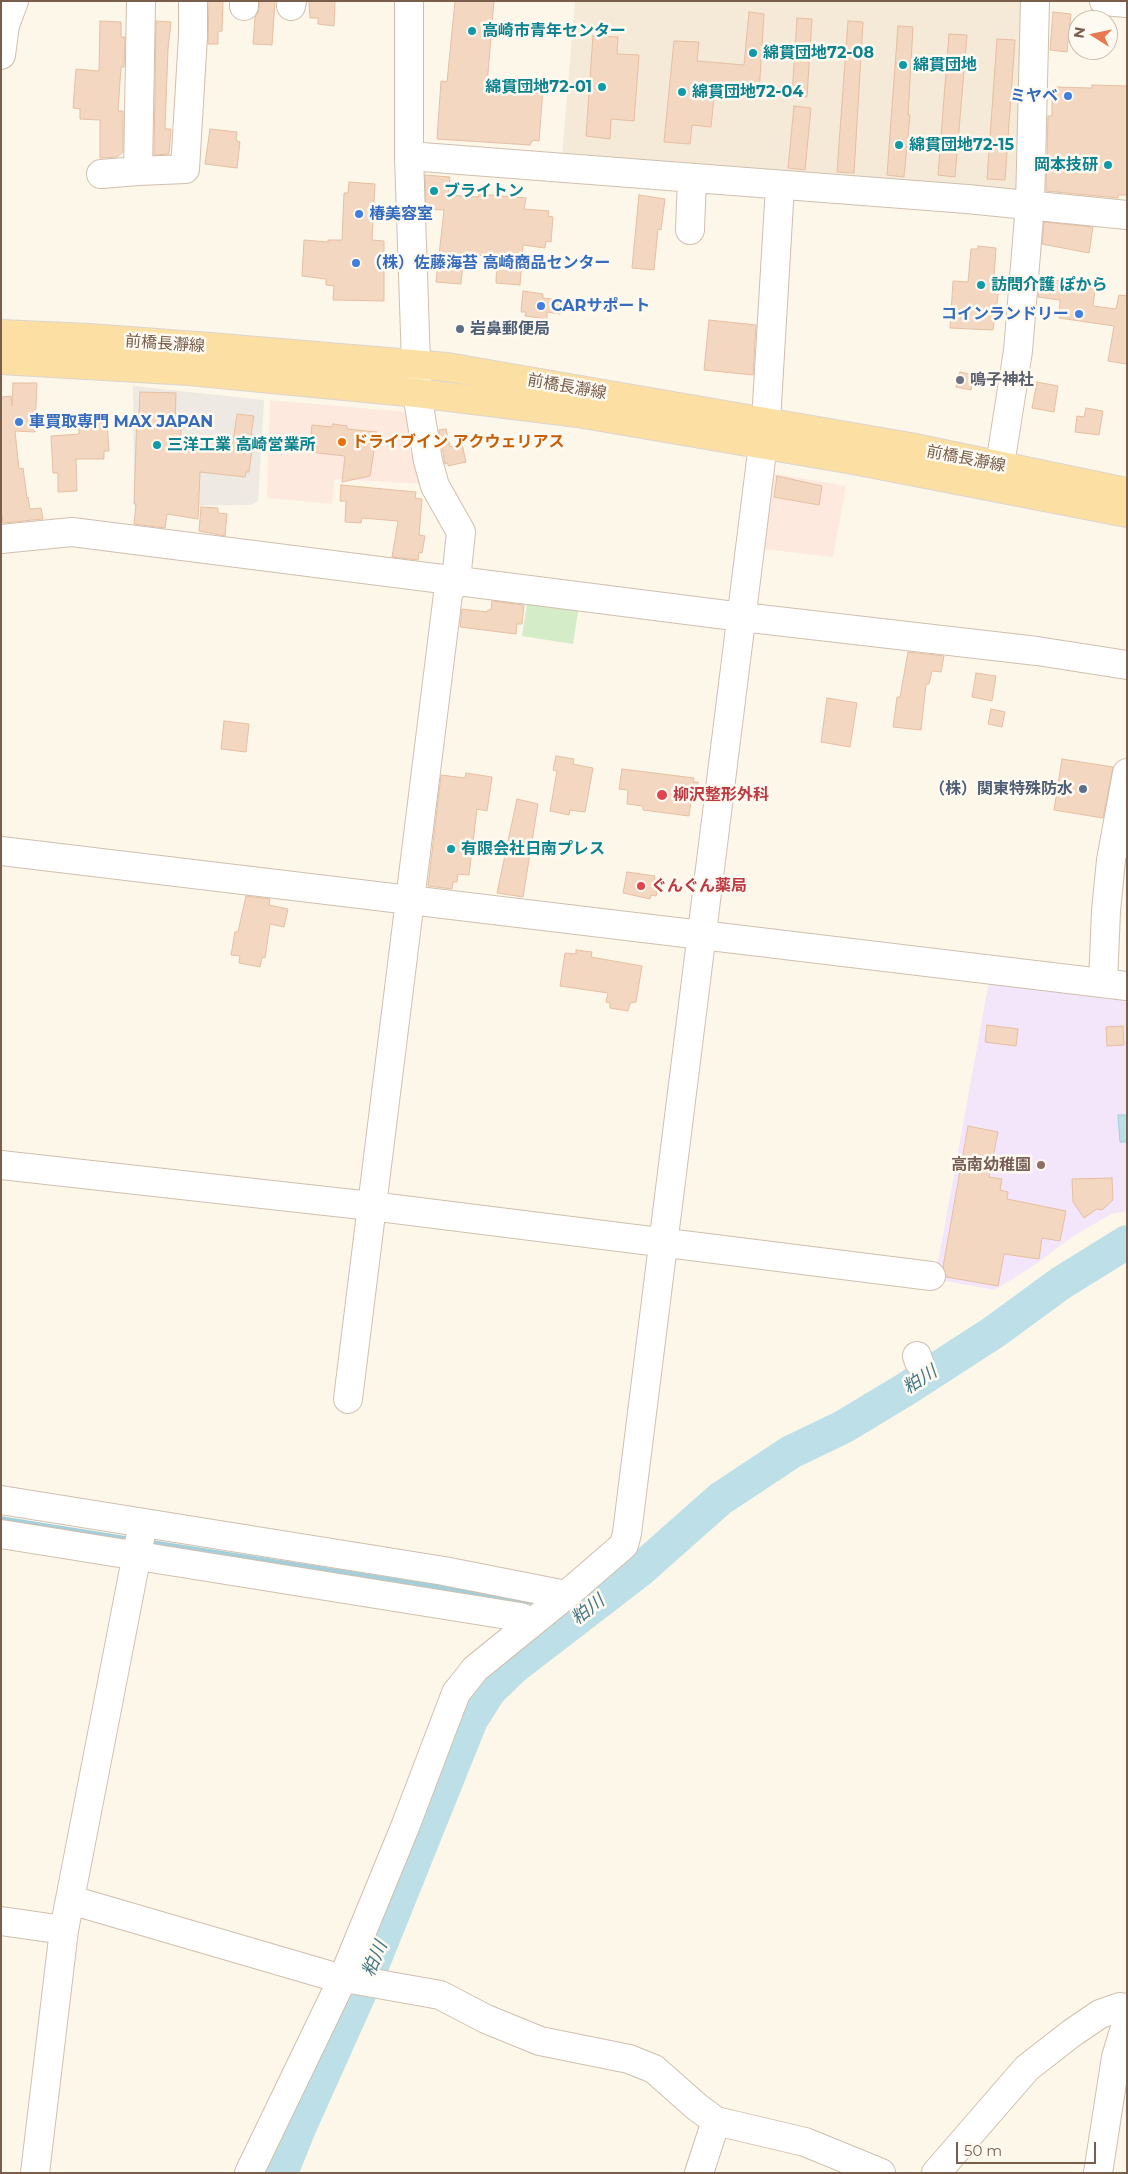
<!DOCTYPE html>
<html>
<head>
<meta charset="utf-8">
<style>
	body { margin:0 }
	#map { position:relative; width:1128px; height:2174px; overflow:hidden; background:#fdf7ea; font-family:Montserrat,sans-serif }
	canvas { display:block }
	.frame { position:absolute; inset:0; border:2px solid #795e4c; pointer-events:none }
	.north { position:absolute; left:1068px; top:10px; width:50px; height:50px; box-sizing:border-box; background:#fffaf1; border:1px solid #c9bcaf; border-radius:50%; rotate:280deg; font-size:14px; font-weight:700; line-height:20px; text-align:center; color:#795e4c }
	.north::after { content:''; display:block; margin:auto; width:18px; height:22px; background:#e8784e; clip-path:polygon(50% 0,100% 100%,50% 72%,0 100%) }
	.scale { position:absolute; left:956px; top:2142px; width:140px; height:22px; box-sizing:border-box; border:2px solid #795e4c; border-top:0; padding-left:6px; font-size:15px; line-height:18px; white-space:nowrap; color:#795e4c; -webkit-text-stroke:4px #fffaf1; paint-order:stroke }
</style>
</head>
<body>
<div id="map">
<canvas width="1128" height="2174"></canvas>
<div class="frame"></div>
<div class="north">N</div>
<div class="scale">50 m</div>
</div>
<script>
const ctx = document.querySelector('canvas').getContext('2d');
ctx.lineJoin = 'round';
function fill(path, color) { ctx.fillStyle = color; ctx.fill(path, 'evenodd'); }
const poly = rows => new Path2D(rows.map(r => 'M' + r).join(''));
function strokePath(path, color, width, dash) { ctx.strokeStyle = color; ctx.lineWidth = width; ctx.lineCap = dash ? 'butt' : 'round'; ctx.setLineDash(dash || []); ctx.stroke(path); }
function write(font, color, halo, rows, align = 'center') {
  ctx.font = font + ' Montserrat,"Noto Sans JP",sans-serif'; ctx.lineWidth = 5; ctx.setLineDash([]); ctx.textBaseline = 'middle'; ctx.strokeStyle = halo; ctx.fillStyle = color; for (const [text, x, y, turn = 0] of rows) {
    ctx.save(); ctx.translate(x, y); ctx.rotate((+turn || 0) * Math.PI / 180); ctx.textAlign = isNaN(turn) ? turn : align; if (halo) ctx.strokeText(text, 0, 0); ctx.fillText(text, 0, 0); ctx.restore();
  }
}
fill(poly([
	[575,1,1025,1,1021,191,562,156]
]), '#f5e9d8');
fill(poly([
	[270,400,407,412,410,451,421,484,335,479,332,504,267,498],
	[765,472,846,486,833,557,754,548]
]), '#fde9de');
fill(poly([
	[133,386,264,400,258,501,251,505,134,506]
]), '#eee9e3');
fill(poly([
	[989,981,1127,997,1127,1211,1111,1214,1072,1237,1036,1264,995,1290,935,1279]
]), '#f4e6fa');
fill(poly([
	[528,598,579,606,573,644,522,636]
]), '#d4ecc7');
const water = poly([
	[1118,1115,1127,1115,1127,1142,1120,1142,1118,1115]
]);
fill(water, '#bde0e8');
strokePath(water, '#a3cfda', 1);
strokePath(poly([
	[1,1519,133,1540],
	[147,1542,538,1603],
	[564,1607,585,1610]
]), '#a3cfda', 5.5);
strokePath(poly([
	[281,2173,300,2126,374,1961,471,1720,490,1690,514,1667,640,1570,720,1499,791,1452,843,1427,906,1389,994,1332,1061,1283,1127,1242]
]), '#bde0e8', 34);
const building = poly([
	[209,1,223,1,222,31,218,32,218,44,208,44,209,1],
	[260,1,275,1,272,45,253,44,255,17,258,13,260,1],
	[309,1,335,1,334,26,318,24,318,18,310,18,309,1],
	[455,1,494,1,487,85,543,89,539,141,533,140,530,145,437,139,441,81,447,82,455,1],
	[749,12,764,14,759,93,715,88,711,127,692,125,690,144,664,142,674,41,699,42,697,61,744,65,749,12],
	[1053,12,1071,14,1067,52,1050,50,1053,12],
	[797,18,812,19,807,97,792,96,797,18],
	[100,21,121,22,121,37,125,37,124,67,121,67,118,111,123,111,123,152,117,157,100,158,100,120,80,119,80,109,73,108,76,69,99,71,100,21],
	[156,21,171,22,168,49,165,129,171,129,169,154,154,155,156,21],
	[848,21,863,22,854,173,837,172,848,21],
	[898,26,913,27,908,115,910,115,904,177,887,175,898,26],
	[949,34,967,35,955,177,938,175,949,34],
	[593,36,618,37,617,54,639,55,634,121,611,119,610,139,586,136,593,36],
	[997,39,1015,40,1005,180,987,179,997,39],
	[1092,85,1127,86,1127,195,1118,195,1118,198,1046,191,1048,116,1052,116,1052,99,1056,99,1056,87,1092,88,1092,85],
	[794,106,811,108,805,170,788,168,794,106],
	[210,129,237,132,236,140,240,142,237,168,205,164,210,129],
	[425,175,450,177,448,195,478,197,479,194,526,198,524,209,549,211,548,216,553,217,551,242,546,241,545,248,523,245,520,285,496,283,497,258,464,253,461,284,436,282,444,210,426,209,425,175],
	[349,182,375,184,372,240,384,241,384,301,333,300,334,286,326,285,326,279,302,276,304,240,328,242,328,240,342,240,344,193,348,193,349,182],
	[639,195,665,199,661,230,658,229,654,270,632,268,639,195],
	[1044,222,1093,227,1089,253,1042,244,1044,222],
	[978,246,996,248,993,289,999,289,993,330,950,328,953,281,968,282,971,249,978,249,978,246],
	[1060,277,1096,281,1093,306,1116,309,1119,295,1127,296,1127,364,1108,361,1114,326,1059,318,1060,300,1038,297,1040,279,1060,281,1060,277],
	[523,291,543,294,543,298,561,300,560,314,547,312,547,319,525,316,526,312,521,312,523,291],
	[709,320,756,325,753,375,704,370,709,320],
	[960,372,974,375,971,390,956,387,960,372],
	[1037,382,1058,386,1054,412,1032,408,1037,382],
	[13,383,37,383,35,432,15,431,19,469,23,468,27,498,28,497,30,509,41,508,43,519,3,523,1,510,1,397,11,396,12,406,13,383],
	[140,392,176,393,175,427,181,428,181,451,226,452,227,445,231,446,231,442,233,442,237,414,254,416,251,435,254,435,249,472,246,472,245,477,200,472,198,519,167,514,165,528,134,524,136,504,134,504,137,414,139,414,140,392],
	[1086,408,1103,411,1099,435,1075,432,1077,416,1084,417,1086,408],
	[107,422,109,451,104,451,104,459,76,459,77,491,58,492,58,473,53,473,51,436,79,434,79,424,107,422],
	[333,424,347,426,347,429,377,432,370,476,342,482,345,456,309,452,312,425,332,427,333,424],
	[446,429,450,447,462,444,466,462,448,466,448,463,445,464,439,430,446,429],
	[777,476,822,486,819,505,774,497,777,476],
	[341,485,416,492,415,498,422,499,419,535,425,536,422,553,419,552,418,560,392,557,398,521,362,518,361,523,345,522,346,501,340,501,341,485],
	[201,507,218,508,218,513,227,514,225,536,199,531,201,507],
	[492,601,524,605,522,624,517,624,516,634,460,627,462,609,487,612,488,610,491,610,492,601],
	[908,652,944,656,941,672,932,671,929,684,926,684,921,730,893,727,897,697,900,697,908,652],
	[976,673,996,676,992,701,972,697,976,673],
	[827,698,857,703,850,747,821,742,827,698],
	[991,709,1005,712,1002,727,988,724,991,709],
	[224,721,249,724,246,752,221,749,224,721],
	[556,756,574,759,573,764,593,768,585,812,570,810,569,815,550,811,557,771,553,770,556,756],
	[1062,759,1113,767,1103,818,1054,810,1062,759],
	[622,769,694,778,693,782,698,782,696,801,691,801,689,816,643,810,643,806,627,804,628,790,619,789,622,769],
	[466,773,492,777,487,811,477,809,469,875,458,874,457,882,453,882,452,889,428,886,441,775,465,778,466,773],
	[517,799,538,804,523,897,497,893,517,799],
	[627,872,655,876,654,879,659,879,656,896,651,895,650,899,623,893,627,872],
	[246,896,270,899,269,905,288,909,284,927,270,924,265,958,262,957,260,967,239,963,240,956,231,955,235,932,238,932,246,896],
	[576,950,592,952,591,957,642,966,636,1002,630,1003,628,1011,610,1008,610,1003,606,1002,608,993,560,986,565,953,576,954,576,950],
	[987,1025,1018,1029,1016,1046,985,1042,987,1025],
	[1123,1026,1124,1045,1107,1046,1106,1027,1123,1026],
	[968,1126,998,1132,989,1177,1002,1179,1000,1190,1008,1192,1007,1199,1066,1211,1060,1241,1042,1238,1039,1259,1004,1254,998,1286,946,1277,943,1267,968,1126],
	[1112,1178,1113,1200,1102,1210,1097,1209,1084,1218,1073,1202,1072,1179,1112,1178]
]);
fill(building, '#f3d7c1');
strokePath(building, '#e6bfa1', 1);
const minor = poly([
	[1104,1,1127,3],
	[244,6,244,1],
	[291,6,292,1],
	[1,55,5,25,14,1],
	[409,156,967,199,1127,215],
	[138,171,185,169,193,36,193,1],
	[101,174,138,171,141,1],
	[690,230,692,178],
	[766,421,780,186],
	[1000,465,1018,351,1030,205,1035,1],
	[1,539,72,532,742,617,1037,651,1127,665],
	[1,851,1127,986],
	[1103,983,1106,911,1111,860,1127,773],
	[1,1165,371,1206,931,1276],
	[917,1356,919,1362],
	[348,1399,448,594,456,580,461,532,435,486,428,461,417,393,409,156,409,1],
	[1,1500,444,1571,566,1595],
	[1,1534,520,1617,532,1622],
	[71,1900,328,1975,440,1995,486,2019,540,2041,629,2059,654,2069,697,2107,716,2121,805,2142,881,2173],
	[1,1921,64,1930],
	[35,2173,64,1930,143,1523],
	[249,2173,343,1978,405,1827,456,1693,475,1669,566,1595,624,1545,627,1533,763,444],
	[699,2173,716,2121],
	[936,2173,1027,2068,1072,2033,1100,2014,1120,2007,1127,2008],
	[1098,2173,1116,2057,1127,2021]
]);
const major = poly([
	[1,334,89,338,210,347,447,367,910,447,1127,492],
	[1,360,189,371,417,393,578,413,859,461,1127,513]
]);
strokePath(minor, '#d0bfae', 30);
strokePath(major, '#dcd5d0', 30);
strokePath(minor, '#fff', 28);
strokePath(major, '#fcdfa2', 28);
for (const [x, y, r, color] of [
	[472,31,5,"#0f9aa8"],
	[753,53,5,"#0f9aa8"],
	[903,65,5,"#0f9aa8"],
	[602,87,5,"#0f9aa8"],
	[682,92,5,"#0f9aa8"],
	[1068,96,5,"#3f7fe0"],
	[899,145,5,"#0f9aa8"],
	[1108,165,5,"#0f9aa8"],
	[434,191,5,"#0f9aa8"],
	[359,214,5,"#3f7fe0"],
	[356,263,5,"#3f7fe0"],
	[981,285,5,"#0f9aa8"],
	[541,306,5,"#3f7fe0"],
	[1079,314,5,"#3f7fe0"],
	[460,329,5,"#5c6f8a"],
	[960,380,5,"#6b7280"],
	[19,422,5,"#3f7fe0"],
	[342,442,5,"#e8710a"],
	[157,445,5,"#0f9aa8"],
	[1083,789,5,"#5c6f8a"],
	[662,795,6,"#e0444e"],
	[451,849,5,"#0f9aa8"],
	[641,886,5,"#e0444e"],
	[1041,1165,5,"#8d6e63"]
]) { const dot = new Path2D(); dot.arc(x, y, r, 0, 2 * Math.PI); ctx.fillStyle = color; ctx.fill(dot); strokePath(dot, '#fffaf1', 2); }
write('bold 16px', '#0d838f', '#fffaf1', [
	["高崎市青年センター",482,31],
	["綿貫団地72-08",763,53],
	["綿貫団地",913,65],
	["綿貫団地72-01",592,87,"right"],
	["綿貫団地72-04",692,92],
	["綿貫団地72-15",909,145],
	["岡本技研",1098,165,"right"],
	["ブライトン",444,191],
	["訪問介護 ぽから",991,285],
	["三洋工業 高崎営業所",167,445],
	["有限会社日南プレス",461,849]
], 'left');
write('bold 16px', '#366cbe', '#fffaf1', [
	["ミヤベ",1058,96,"right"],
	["椿美容室",369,214],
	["（株）佐藤海苔 高崎商品センター",366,263],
	["CARサポート",551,306],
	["コインランドリー",1069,314,"right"],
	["車買取専門 MAX JAPAN",29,422]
], 'left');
write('bold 16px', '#4e5e75', '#fffaf1', [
	["岩鼻郵便局",470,329],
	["（株）関東特殊防水",1073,789,"right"]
], 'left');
write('16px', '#795e4c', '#fffaf1', [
	["前橋長瀞線",165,344,4],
	["前橋長瀞線",567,387,10],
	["前橋長瀞線",966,459,11]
]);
write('bold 16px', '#5b616d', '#fffaf1', [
	["鳴子神社",970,380]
], 'left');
write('bold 16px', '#c56008', '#fffaf1', [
	["ドライブイン アクウェリアス",352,442]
], 'left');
write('bold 16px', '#be3a42', '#fffaf1', [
	["柳沢整形外科",673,795],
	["ぐんぐん薬局",651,886]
], 'left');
write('bold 16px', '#785e54', '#fffaf1', [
	["高南幼稚園",1031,1165]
], 'right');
write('italic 18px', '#427785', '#fffaf1', [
	["粕川",920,1380,-33],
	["粕川",588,1610,-38],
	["粕川",375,1959,-67]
]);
</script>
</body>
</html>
